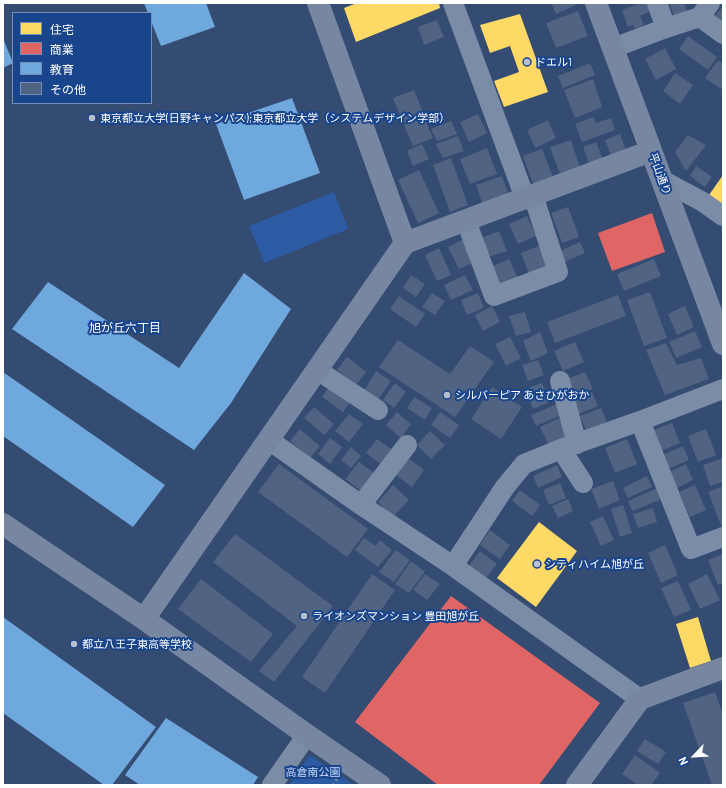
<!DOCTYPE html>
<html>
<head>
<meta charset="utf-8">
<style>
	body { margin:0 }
	#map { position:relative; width:726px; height:788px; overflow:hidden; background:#344b72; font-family:Barlow,"Noto Sans JP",sans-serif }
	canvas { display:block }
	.frame { position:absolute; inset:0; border:4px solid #fff; pointer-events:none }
	.legend { position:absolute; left:12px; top:12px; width:140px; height:92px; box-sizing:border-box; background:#19458d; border:1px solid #758fbb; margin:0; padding:5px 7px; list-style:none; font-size:12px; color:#fff }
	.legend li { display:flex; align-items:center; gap:8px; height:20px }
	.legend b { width:20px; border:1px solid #758fbb }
	.north { position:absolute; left:674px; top:736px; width:40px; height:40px; -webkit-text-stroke:3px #19458d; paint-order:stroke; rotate:245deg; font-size:11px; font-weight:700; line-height:16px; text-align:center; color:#fff }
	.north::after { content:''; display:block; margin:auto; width:14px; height:18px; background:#fff; clip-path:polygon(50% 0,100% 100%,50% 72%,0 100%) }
</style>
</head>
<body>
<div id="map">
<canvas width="726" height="788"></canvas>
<div class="frame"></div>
<ul class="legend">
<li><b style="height:11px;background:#ffd966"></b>住宅</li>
<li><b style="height:11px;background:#e06666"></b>商業</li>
<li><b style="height:11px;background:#6fa8dc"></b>教育</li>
<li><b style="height:11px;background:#506382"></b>その他</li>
</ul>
<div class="north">N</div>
</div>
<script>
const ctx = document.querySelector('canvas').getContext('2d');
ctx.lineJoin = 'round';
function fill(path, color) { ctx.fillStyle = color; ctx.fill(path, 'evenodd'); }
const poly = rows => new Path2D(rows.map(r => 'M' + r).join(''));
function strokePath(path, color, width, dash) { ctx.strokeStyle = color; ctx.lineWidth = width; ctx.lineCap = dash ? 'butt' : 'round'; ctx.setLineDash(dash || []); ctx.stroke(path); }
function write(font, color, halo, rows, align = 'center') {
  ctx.font = font + ' Barlow,"Noto Sans JP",sans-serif'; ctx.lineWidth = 4; ctx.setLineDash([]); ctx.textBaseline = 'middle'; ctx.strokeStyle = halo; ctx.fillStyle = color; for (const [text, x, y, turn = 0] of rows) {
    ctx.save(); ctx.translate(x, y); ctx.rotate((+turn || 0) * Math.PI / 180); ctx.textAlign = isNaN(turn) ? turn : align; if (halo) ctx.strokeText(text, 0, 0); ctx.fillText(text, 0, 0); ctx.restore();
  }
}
fill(poly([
	[334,192,348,229,264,263,249,226],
	[309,756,314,758,354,785,289,785]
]), '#2c5ba3');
fill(poly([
	[357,3,439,3,440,8,356,42,344,8],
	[520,14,548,92,504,107,494,81,519,72,510,46,490,53,480,25],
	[723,175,723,205,709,195],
	[539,522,577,551,536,607,497,578],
	[698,617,711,661,690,668,676,624]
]), '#ffd966');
fill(poly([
	[652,213,665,252,612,271,598,233],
	[451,596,600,703,539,785,438,785,355,722]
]), '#e06666');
fill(poly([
	[144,3,206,3,215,27,161,46,151,21,151,13,148,13],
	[3,38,13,63,3,68],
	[292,98,320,173,244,200,216,124],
	[244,273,291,309,231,403,194,450,12,329,48,282,179,368],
	[3,372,165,485,133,527,3,436],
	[3,617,156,727,112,785,104,785,3,713],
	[166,718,258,777,253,785,140,785,125,775]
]), '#6fa8dc');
fill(poly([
	[551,3,575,3,576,5,556,14],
	[640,3,649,3,652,11,640,16,644,25,635,29,633,25,628,27,622,10],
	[669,3,684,3,688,13,675,18],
	[723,6,723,26,713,19],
	[578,11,588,36,556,48,546,23],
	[437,20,444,37,424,45,418,27],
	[688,36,717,57,708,70,679,49],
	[665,48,676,69,656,80,645,59],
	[718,60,723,64,723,90,705,78],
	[590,63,595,75,563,88,558,76],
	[675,73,693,85,680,104,663,91],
	[593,79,602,107,575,118,564,90],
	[414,90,424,115,403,123,393,98],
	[478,114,487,133,469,142,460,122],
	[424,117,433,138,413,146,404,125],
	[593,117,596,123,611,118,615,130,582,142,575,124],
	[548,120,556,138,535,148,527,130],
	[451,121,457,134,437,141,431,129],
	[620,134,627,153,612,158,605,140],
	[688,135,706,145,686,171,675,152],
	[458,136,464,151,443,158,436,144],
	[571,140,582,174,562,180,550,147],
	[596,142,605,164,591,169,583,147],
	[422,144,429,159,413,166,407,151],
	[487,148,497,174,470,184,460,159],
	[542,149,556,185,536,192,523,156],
	[451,158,468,205,450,212,433,165],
	[696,166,712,177,705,187,690,176],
	[419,170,439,213,418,223,398,180],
	[502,176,510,199,484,208,476,185],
	[568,207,579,237,562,243,551,213],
	[527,216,536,236,518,244,509,224],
	[499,231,507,251,488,257,481,238],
	[464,239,475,262,459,269,448,247],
	[580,242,585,253,565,262,560,251],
	[541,245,550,269,530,277,521,253],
	[439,248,451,275,437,281,425,255],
	[509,259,519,280,499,289,489,268],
	[654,259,661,276,624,291,617,274],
	[411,275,425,284,416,297,403,288],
	[465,275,473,290,451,300,444,285],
	[650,292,667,338,644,346,627,300],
	[432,293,445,301,435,315,422,307],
	[478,293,484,308,467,315,461,300],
	[618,295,626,316,555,343,547,322],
	[399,296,425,314,416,327,390,309],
	[492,306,500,322,483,331,475,315],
	[685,306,694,327,677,335,668,314],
	[525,312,531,332,516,336,509,316],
	[695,331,702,347,676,358,669,342],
	[540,332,548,353,531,361,523,341],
	[510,337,521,358,506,366,495,344],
	[398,340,450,374,470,346,494,362,455,417,379,367],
	[575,342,584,362,563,371,554,351],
	[666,343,677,365,701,358,709,379,665,395,646,350],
	[347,357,366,372,356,385,337,370],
	[538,360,544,375,528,381,522,365],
	[376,371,391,381,378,400,364,391],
	[585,372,593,389,575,396,567,379],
	[395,383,406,392,394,408,383,400],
	[542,383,550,402,533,409,525,389],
	[330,385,352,400,343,412,322,397],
	[492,387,522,407,501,439,471,419],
	[592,392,598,406,579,414,574,400],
	[414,397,432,408,425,420,407,408],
	[557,404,562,415,536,426,531,415],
	[314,407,334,424,324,435,304,418],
	[601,408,607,422,586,430,580,416],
	[397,412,411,424,401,438,386,425],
	[440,412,459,425,450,438,431,425],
	[349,414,363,424,349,442,335,431],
	[559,418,568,436,549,445,540,427],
	[672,423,680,443,661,451,653,430],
	[300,429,320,446,310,458,290,441],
	[706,429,716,455,698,462,688,436],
	[430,431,445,445,431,459,417,445],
	[330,438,342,447,330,464,318,454],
	[377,439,394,451,383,466,366,453],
	[627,439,637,464,615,473,605,448],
	[683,446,689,460,668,469,662,455],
	[351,447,361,456,351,468,341,460],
	[408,458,424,470,412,487,396,475],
	[723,458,723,482,710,486,703,465],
	[359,462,374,473,361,491,345,479],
	[279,464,368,529,347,557,258,492],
	[686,464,693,480,677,488,669,472],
	[557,465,562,477,538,488,533,476],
	[647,476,652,487,628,498,623,488],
	[613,481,620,500,599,509,591,489],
	[560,483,566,498,549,505,543,490],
	[393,485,409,500,393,517,378,502],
	[695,485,706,510,690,517,679,492],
	[723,486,723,530,708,492],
	[657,488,662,499,632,511,628,501],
	[520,490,540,505,532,516,512,501],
	[568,499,573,511,558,518,552,506],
	[623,505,632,533,620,537,611,509],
	[653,508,657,522,638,528,633,514],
	[603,516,614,540,601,546,590,522],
	[490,530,510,545,500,559,480,545],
	[235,534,333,606,274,682,259,671,297,626,213,562],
	[364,538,376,546,380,540,392,550,378,567,355,550],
	[665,545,678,575,661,583,648,553],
	[396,550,410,560,394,582,379,572],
	[480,551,497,564,486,578,469,566],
	[723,554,723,583,718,585,708,560],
	[411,561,425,572,409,593,395,584],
	[372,574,395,590,325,693,302,677],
	[425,574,440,584,427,600,413,590],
	[707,574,720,600,700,609,688,584],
	[201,579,273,634,251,662,178,609],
	[678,581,691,610,674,617,661,588],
	[715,692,723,715,723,785,712,785,683,703],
	[645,739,666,752,658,764,637,751],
	[635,755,660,773,651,785,638,785,622,774]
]), '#506382');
strokePath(poly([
	[333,785,337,779]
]), '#7b8ca6', 2.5, [2, 3]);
strokePath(poly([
	[453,3,525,198],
	[657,3,666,28],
	[700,17,723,34],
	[613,48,666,28,700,17,710,3],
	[662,180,703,202,723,216],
	[466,221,494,296,558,272,533,195],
	[317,370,378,410],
	[560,381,577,444],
	[640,421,691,549,723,537],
	[269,440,361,505,453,566,640,699],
	[561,449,583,483],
	[361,505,407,445],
	[453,566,505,487,524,464,561,449,640,421,723,389],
	[272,785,307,735]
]), '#7b8ca6', 20);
strokePath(poly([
	[318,3,405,243],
	[596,3,723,344],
	[3,524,144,619,307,735,380,785],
	[144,619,405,243,651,151],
	[577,785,640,699,723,668]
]), '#7787a2', 22);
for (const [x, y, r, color] of [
	[527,62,4,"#b8c0ce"],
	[92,118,4,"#b8c0ce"],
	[447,395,4,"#b8c0ce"],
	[537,564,4,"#b8c0ce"],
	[304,616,4,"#b8c0ce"],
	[74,644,4,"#b8c0ce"]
]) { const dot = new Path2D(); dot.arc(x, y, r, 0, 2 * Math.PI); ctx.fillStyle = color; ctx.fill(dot); strokePath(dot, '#19458d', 1.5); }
write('11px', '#fff', '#19458d', [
	["ドエル1",535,62],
	["東京都立大学(日野キャンパス);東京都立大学（システムデザイン学部）",100,118],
	["シルバーピア あさひがおか",455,395],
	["シティハイム旭が丘",545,564],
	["ライオンズマンション 豊田旭が丘",312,616],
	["都立八王子東高等学校",82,644]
], 'left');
write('11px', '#fff', '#19458d', [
	["平山通り",660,174,70]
]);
write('11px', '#caddfa', '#19458d', [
	["高倉南公園",313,772]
]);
write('12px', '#fff', '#19458d', [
	["旭が丘六丁目",125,328]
]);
</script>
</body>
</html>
